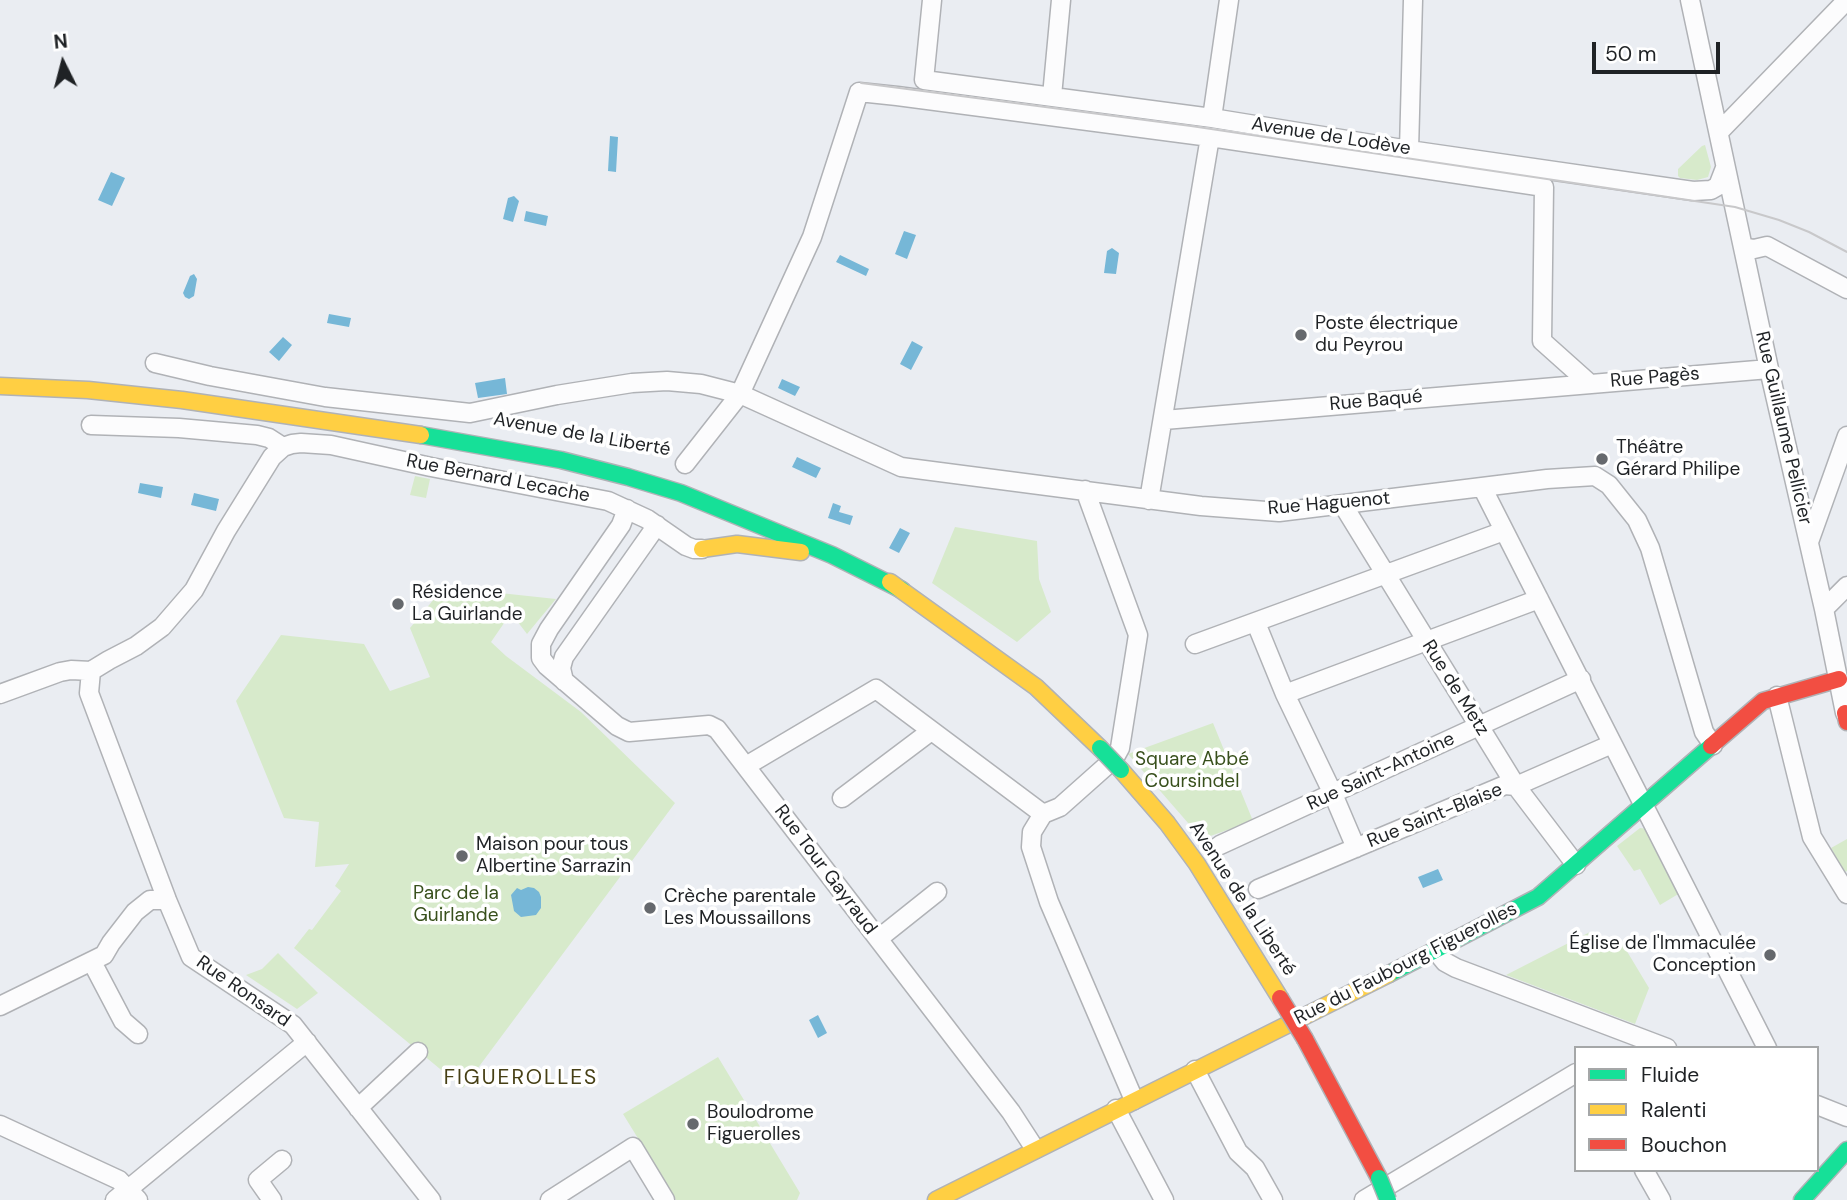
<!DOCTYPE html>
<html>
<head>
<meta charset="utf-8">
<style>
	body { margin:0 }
	#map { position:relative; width:1847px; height:1200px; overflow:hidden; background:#eaedf2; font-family:"DM Sans",sans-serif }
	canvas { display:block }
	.legend { position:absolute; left:1574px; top:1046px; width:245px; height:126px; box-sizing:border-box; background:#fff; border:2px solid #a5a7a8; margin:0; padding:9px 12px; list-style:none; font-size:21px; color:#1f2225 }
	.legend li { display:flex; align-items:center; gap:14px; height:35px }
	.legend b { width:35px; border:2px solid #a5a7a8 }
	.north { position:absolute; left:28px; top:28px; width:70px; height:70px; -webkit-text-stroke:5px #fff; paint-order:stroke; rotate:354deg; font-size:19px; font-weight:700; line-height:28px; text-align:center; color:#1f2225 }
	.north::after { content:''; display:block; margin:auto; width:24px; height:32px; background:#1f2225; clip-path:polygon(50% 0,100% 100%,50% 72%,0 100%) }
	.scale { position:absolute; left:1592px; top:42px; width:128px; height:32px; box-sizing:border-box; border:4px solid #1f2225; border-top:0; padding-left:9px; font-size:21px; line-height:24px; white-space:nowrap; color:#1f2225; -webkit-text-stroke:5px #fff; paint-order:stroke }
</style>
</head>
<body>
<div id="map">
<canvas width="1847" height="1200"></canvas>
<ul class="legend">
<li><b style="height:9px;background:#16e098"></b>Fluide</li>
<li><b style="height:9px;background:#ffcf43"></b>Ralenti</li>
<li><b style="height:9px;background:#f24e42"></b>Bouchon</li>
</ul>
<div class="north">N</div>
<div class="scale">50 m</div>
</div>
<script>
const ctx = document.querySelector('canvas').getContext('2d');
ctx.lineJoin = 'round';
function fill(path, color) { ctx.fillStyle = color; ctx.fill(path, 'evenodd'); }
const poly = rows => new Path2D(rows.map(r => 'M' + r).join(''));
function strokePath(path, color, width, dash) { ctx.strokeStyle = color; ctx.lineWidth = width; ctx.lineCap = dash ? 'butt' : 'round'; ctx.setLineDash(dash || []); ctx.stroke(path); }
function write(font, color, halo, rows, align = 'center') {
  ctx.font = font + ' "DM Sans",sans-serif'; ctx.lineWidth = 7; ctx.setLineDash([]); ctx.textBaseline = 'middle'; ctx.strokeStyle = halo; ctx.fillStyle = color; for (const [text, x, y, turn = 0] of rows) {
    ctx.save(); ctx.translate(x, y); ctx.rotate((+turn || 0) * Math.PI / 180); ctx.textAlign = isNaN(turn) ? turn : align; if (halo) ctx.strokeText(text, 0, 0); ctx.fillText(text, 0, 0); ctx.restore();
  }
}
fill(poly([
	[1705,145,1711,167,1708,177,1697,180,1680,178,1678,176,1678,169,1702,146],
	[415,476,430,479,426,498,410,495],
	[955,527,1037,541,1039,579,1051,612,1017,642,932,583],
	[444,587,556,599,527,634,511,613,491,642,506,656,581,712,675,803,463,1088,294,948,309,929,312,930,341,891,335,886,349,864,315,867,319,822,284,818,236,701,281,635,364,644,390,691,430,677,410,628],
	[1213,723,1253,821,1202,839,1128,754],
	[1640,828,1648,829,1680,893,1660,905,1640,869,1634,871,1617,846],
	[1847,839,1847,871,1845,872,1831,848],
	[1590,932,1597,942,1622,943,1649,988,1635,1024,1506,975],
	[278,953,318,993,297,1009,246,975,262,969],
	[718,1057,800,1193,797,1200,676,1200,623,1114]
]), '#d7eacb');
fill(poly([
	[610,136,618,137,616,172,608,171],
	[111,172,125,178,112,206,98,200],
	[514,196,519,201,513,222,503,219,508,198],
	[526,211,548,216,546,226,524,221],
	[904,231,916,235,907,259,895,254],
	[1112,248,1119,253,1116,274,1104,273,1107,251],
	[840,255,869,269,866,276,836,262],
	[194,274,197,279,194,296,189,299,185,297,183,293,190,276],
	[329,314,351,318,349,327,327,323],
	[283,337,292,345,279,361,269,352],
	[912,341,923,347,911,370,900,364],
	[505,378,507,394,478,398,475,383],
	[782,379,800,387,795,396,778,388],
	[797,457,821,468,816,478,792,467],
	[140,483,163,487,161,498,138,493],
	[194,493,219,499,216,511,191,505],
	[833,503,841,506,839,512,853,516,850,525,828,518],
	[900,528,910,533,899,553,889,548],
	[1438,869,1443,880,1423,888,1418,877],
	[528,887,534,888,539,892,541,897,541,908,536,915,521,917,514,911,511,895,517,888,521,890],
	[818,1015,827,1033,818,1038,809,1020]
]), '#76b7d7');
const street = poly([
	[932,0,924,80,1212,118,1409,150,1693,191,1711,190,1718,186,1725,168],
	[1690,0,1769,369,1824,609,1845,713,1847,713],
	[1052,96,1061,0],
	[1212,118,1229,0],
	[1719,132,1847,0],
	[1409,150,1413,0],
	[1743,247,1754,249,1767,246,1847,289],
	[155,363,210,376,325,397,470,413,557,395,632,383,667,381,701,384,740,394,901,467,1201,506,1279,512,1547,479,1595,476,1609,485,1637,520,1650,548,1704,732,1713,745],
	[1164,420,1769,369],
	[91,425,179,428,257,435,269,438,283,447],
	[685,464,740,394,812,237,859,92,897,96,1210,137,1544,187,1542,341,1589,383],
	[1482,487,1767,1048],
	[1149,500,1210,137],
	[1343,505,1516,786,1576,865],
	[627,509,621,525,549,629,541,644,541,658,547,666,617,726,629,732,709,725,717,729,1011,1112,1035,1149],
	[1809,542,1847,436],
	[1824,609,1847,586],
	[1256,623,1285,694,1333,794,1356,848],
	[1195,644,1504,531],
	[91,671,89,693,167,900,191,957,293,1025,431,1200],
	[564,681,561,668,564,657,657,525],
	[0,694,60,672,71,670,91,671,109,660,136,646,162,627,194,590,226,531,272,457,283,447,292,444,301,443,331,445,431,467,608,501,647,519,686,546,694,549,702,549],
	[1285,694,1539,599],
	[1777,696,1812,837,1847,894],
	[746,766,876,689,1043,814],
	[842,798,931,731],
	[1043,814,1060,807,1114,759,1120,748,1138,635,1085,490],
	[1043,814,1032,832,1031,847,1049,902,1134,1100],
	[1220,845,1581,679],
	[1258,889,1505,785,1516,786,1612,744],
	[878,939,937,892],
	[1436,951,1445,962,1456,968,1667,1048],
	[92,962,123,1021,138,1034],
	[0,1006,104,955,111,943,135,912,150,900,167,900],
	[1195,1070,1238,1152,1255,1168,1273,1200],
	[1817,1105,1847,1117],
	[358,1108,418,1052],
	[1116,1109,1164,1200],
	[0,1125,119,1180,138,1200],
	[1644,1170,1661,1200],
	[115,1200,307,1042],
	[272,1200,258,1180,282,1160],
	[550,1200,633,1147,665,1200],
	[1364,1200,1576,1073]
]);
const fast = poly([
	[421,435,561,460,628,477,681,493,832,555,902,590],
	[1389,974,1538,897,1711,746],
	[1802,1200,1847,1150]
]);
const slow = poly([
	[0,386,88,390,182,400,421,435],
	[702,549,737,544,801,552],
	[890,582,1036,687,1100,748],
	[1121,770,1167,823,1197,864,1280,998],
	[936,1200,1389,974]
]);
const jam = poly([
	[1845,713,1847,722],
	[1711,746,1763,701,1839,679],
	[1305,1039,1379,1178]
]);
strokePath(street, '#b0b2b6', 21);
strokePath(fast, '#b0b2b6', 19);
strokePath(slow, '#b0b2b6', 19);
strokePath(jam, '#b0b2b6', 19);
strokePath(street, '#fcfcfd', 18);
strokePath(fast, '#16e098', 16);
strokePath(slow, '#ffcf43', 16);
strokePath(jam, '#f24e42', 16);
strokePath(poly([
	[861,83,1191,126,1735,207,1779,220,1809,232,1847,252]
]), '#c8c8ca', 2);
const fastBridge = poly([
	[1100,748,1121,770],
	[1379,1178,1388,1200]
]);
const jamBridge = poly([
	[1280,998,1305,1039]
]);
strokePath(fastBridge, '#b0b2b6', 19, []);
strokePath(jamBridge, '#b0b2b6', 19, []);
strokePath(fastBridge, '#16e098', 16);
strokePath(jamBridge, '#f24e42', 16);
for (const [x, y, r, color] of [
	[1301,335,7,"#66696d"],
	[1602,459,7,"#66696d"],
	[398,604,7,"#66696d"],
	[462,856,7,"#66696d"],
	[650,908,7,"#66696d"],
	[1770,955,7,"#66696d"],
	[693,1124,7,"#66696d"]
]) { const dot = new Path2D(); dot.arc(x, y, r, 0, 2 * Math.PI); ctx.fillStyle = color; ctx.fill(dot); strokePath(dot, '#fff', 2.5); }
write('19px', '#1f2225', '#fff', [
	["Avenue de Lodève",1331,137,9],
	["Rue Pagès",1655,378,-5],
	["Rue Baqué",1376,401,-5],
	["Rue Guillaume Pellicier",1783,428,77],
	["Avenue de la Liberté",582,435,10],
	["Rue Bernard Lecache",498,479,11],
	["Rue Haguenot",1329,504,-5],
	["Rue de Metz",1455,688,58],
	["Rue Saint-Antoine",1381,772,-25],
	["Rue Saint-Blaise",1435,816,-22],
	["Rue Tour Gayraud",825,870,53],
	["Avenue de la Liberté",1242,899,57],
	["Rue du Faubourg Figuerolles",1406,964,-27],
	["Rue Ronsard",243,992,35]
]);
write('19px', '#1f2225', '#fff', [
	["Poste électrique",1315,324],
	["du Peyrou",1315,346],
	["Théâtre",1616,448],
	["Gérard Philipe",1616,470],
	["Résidence",412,593],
	["La Guirlande",412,615],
	["Maison pour tous",476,845],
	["Albertine Sarrazin",476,867],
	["Crèche parentale",664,897],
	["Les Moussaillons",664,919],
	["Église de l'Immaculée",1756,944,"right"],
	["Conception",1756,966,"right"],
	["Boulodrome",707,1113],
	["Figuerolles",707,1135]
], 'left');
write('19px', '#38501c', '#fff', [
	["Square Abbé",1192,760],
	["Coursindel",1192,782],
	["Parc de la",456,894],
	["Guirlande",456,916]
]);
ctx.letterSpacing = '2px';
write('21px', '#474016', '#fff', [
	["FIGUEROLLES",521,1078]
]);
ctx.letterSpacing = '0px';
</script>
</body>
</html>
